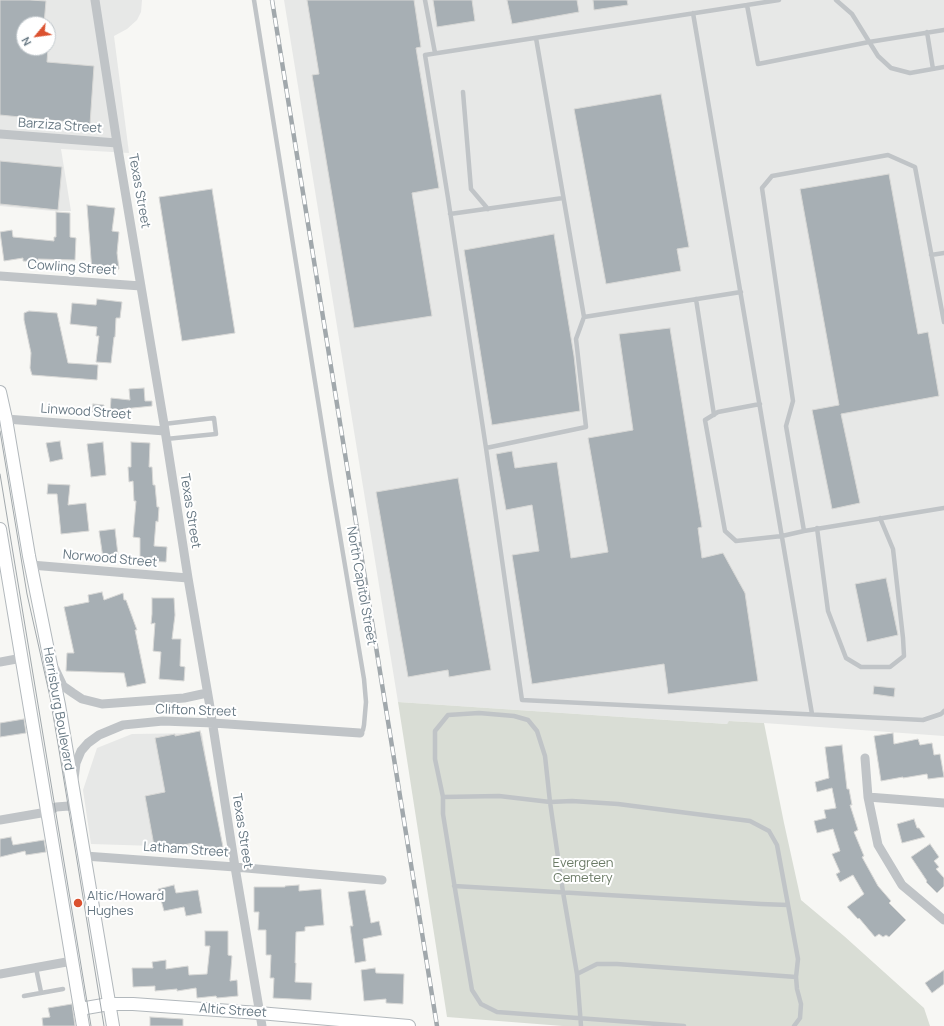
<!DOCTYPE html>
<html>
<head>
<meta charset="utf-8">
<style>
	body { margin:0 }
	#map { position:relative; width:944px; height:1026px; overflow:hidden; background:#f7f7f4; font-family:Manrope,sans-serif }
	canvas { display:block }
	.north { position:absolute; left:16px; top:16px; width:40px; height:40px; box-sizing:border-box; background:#fff; border:1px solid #c2c9cd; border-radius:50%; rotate:241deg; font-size:11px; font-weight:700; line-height:16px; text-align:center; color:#677883 }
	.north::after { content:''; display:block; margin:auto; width:14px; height:18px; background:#db5230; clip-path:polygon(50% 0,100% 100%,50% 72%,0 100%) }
</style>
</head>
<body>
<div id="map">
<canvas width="944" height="1026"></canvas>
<div class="north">N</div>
</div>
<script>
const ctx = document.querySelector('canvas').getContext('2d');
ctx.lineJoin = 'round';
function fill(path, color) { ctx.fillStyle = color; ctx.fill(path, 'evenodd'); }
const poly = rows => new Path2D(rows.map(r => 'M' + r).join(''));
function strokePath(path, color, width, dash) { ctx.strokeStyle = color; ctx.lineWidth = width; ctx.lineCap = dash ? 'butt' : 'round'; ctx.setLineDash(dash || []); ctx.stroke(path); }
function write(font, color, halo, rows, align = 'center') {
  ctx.font = font + ' Manrope,sans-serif'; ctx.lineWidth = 4; ctx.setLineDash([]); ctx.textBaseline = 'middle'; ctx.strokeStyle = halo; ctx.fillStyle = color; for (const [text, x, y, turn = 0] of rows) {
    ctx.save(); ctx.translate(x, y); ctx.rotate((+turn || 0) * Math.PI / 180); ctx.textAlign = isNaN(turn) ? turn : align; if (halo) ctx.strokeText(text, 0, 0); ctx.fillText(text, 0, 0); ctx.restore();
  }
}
fill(poly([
	[0,0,142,0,141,12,137,20,127,29,114,36,129,153,61,149,71,211,53,211,0,206],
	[24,24,48,24,48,48,24,48],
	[284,0,944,0,944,736,764,723,730,721,727,724,398,702],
	[202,733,220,848,91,844,83,790,97,748,132,734]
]), '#e7e8e7');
fill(poly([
	[398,702,727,724,729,721,764,723,784,823,801,900,844,936,924,1008,930,1026,563,1026,447,1017]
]), '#d9ddd5');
const building = poly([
	[0,0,30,0,46,1,44,24,24,24,24,48,48,48,47,62,94,66,90,124,0,115,0,0],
	[307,0,414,0,421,47,416,48,439,188,412,193,432,316,354,328,312,75,319,74,307,0],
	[433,0,472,0,475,21,437,27,433,0],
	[507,0,577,0,579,12,512,24,507,0],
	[593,0,627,0,628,5,594,10,593,0],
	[661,94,689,247,677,249,681,271,606,284,574,109,661,94],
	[0,161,62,167,58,210,0,204,0,161],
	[889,174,918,334,928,332,939,396,841,414,860,503,832,509,812,410,839,405,800,189,889,174],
	[212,189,235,333,182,341,159,197,212,189],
	[87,205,115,208,112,231,119,232,117,253,119,269,92,272,87,205],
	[56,212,70,213,70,237,76,238,75,260,38,259,38,262,23,261,23,258,4,261,0,232,12,230,13,237,54,241,54,237,56,237,56,212],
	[554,234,574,356,580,411,492,425,464,250,554,234],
	[97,299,122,302,120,318,116,318,115,337,114,337,111,363,96,362,99,336,96,336,97,327,70,324,72,303,96,305,97,299],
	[29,311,57,313,68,363,98,365,97,380,32,375,30,368,31,353,24,320,24,313,29,311],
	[670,328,702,527,698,528,702,558,723,553,745,593,758,681,668,694,664,664,532,684,512,555,539,551,532,505,506,510,496,454,512,451,515,468,557,462,571,558,608,552,588,438,633,430,619,334,670,328],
	[144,388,145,401,152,401,152,406,123,409,122,414,110,413,111,398,130,400,129,389,144,388],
	[93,404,104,405,103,415,92,413,93,404],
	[60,441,63,459,50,462,46,443,60,441],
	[103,442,106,475,91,477,87,444,103,442],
	[131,442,150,443,149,467,152,467,153,485,155,485,157,507,159,507,158,522,156,521,154,546,167,547,166,562,140,561,140,538,133,537,136,501,134,501,133,481,129,482,128,467,131,467,131,442],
	[458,478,491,670,449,677,448,670,408,677,376,492,458,478],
	[48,484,70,485,68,505,86,503,89,531,61,534,57,494,47,494,48,484],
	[115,529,118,555,103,558,99,531,115,529],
	[886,578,898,635,867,642,855,584,886,578],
	[102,592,104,600,123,593,124,600,126,600,137,630,135,630,146,683,127,687,124,673,66,671,67,653,74,653,64,607,89,602,88,595,102,592],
	[152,598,174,598,175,615,172,639,181,639,180,666,185,667,184,681,159,679,161,652,153,651,155,623,151,624,152,614,152,598],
	[874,686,895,688,894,697,873,694,874,686],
	[24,719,26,733,0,737,0,723,24,719],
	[200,731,223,847,195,852,193,843,155,851,145,796,165,792,155,738,175,734,175,736,200,731],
	[893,733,894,744,918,739,920,745,932,743,934,755,940,754,944,777,928,779,927,774,903,778,903,777,881,781,874,736,893,733],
	[842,745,847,789,849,789,852,805,850,805,858,830,854,832,864,856,862,857,878,886,891,901,889,903,906,920,889,937,886,935,883,937,879,934,875,937,859,918,858,919,847,907,864,894,853,875,840,882,836,874,840,872,832,854,840,851,833,829,817,833,814,821,826,818,824,810,836,808,832,788,817,792,815,782,829,778,825,747,842,745],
	[914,819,917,828,919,828,925,837,902,843,897,824,914,819],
	[11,837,13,845,44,840,46,852,26,855,25,851,0,857,0,839,11,837],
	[930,844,939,857,934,861,939,867,936,869,944,878,944,886,937,893,926,882,927,881,911,857,930,844],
	[174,885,176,893,198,890,202,913,186,916,184,907,164,911,158,889,174,885],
	[299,885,299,891,321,889,324,925,305,927,305,931,296,932,295,963,296,963,295,982,312,983,311,1000,273,998,274,978,270,978,271,955,266,955,266,930,258,930,259,912,254,912,254,887,285,887,285,886,299,885],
	[365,890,371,923,379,921,382,935,363,939,366,961,355,963,350,926,353,926,348,892,365,890],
	[205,931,228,931,228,955,232,956,230,981,237,980,238,996,217,998,216,996,197,998,196,988,177,991,177,989,155,991,155,986,133,987,132,968,153,968,152,962,166,960,166,969,188,966,189,975,207,974,210,946,205,946,205,931],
	[375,968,376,973,404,974,403,1004,386,1003,386,999,364,1001,361,970,375,968],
	[944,970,944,984,932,993,925,983,944,970],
	[72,1004,75,1026,43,1026,42,1018,50,1017,48,1008,72,1004],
	[150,1017,183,1019,183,1026,150,1026,150,1017]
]);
fill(building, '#a7afb4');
strokePath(building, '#d8d8d6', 1);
const secondary = poly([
	[0,392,6,419,29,556,59,705,113,1026],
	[0,529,83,1026],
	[80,1009,109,1004,133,1004,259,1013,409,1026]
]);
strokePath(secondary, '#b2b8bc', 14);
strokePath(poly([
	[254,0,331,482,364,679,366,702,364,725,363,730,360,733],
	[425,0,435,53],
	[779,0,425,55,448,198,486,448,522,700,923,720,941,714,944,711],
	[836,0,852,14,878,56,891,68,910,73,944,67],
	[747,5,758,64,869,42,944,30],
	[693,13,812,714],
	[927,32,933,69],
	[536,38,584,317,741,292],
	[463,92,471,189,488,209],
	[450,214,563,198],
	[931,255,944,253],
	[696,299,714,415],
	[760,404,718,412,705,420,725,531,736,541,782,536,804,531,944,508],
	[164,424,214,418,216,434,166,439],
	[486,448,586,427,576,339,584,317],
	[817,528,828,611,846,658,861,667,890,667,904,656,903,638,893,549,880,518],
	[804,531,786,426,793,401,762,188,772,176,888,155,915,167,944,322],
	[443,797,435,759,435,731,448,715,479,713,514,716,528,720,537,731,545,756,550,802,499,796,443,797,443,814,456,895,472,990,481,1004,497,1012,684,1026],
	[454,886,761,904,788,905],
	[36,968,41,992],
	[577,974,597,964,617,964,796,977,798,959,777,845,769,831,750,821,618,804,572,801,550,802,563,892,577,974,581,1026],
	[24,996,63,989],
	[794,1026,800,1018,801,1004,797,989,796,977]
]), '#c0c4c7', 4.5);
strokePath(poly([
	[95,0,117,143,164,424,188,578,209,701,235,867,262,1026],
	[0,134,117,143],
	[0,276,141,286],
	[6,419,165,431],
	[31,565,188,578],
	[0,662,22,658],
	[55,669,63,686,73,693,82,699,102,704,184,698,207,693],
	[865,758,868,797,878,845,902,885,944,920],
	[74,779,76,763,81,751,88,743,99,735,123,725,163,721,213,723,360,733],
	[868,797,944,803],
	[0,820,47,812,56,807,69,806,76,808],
	[85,856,235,867,382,880],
	[0,974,72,961]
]), '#c0c4c7', 9);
strokePath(secondary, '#fff', 12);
strokePath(poly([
	[0,431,27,594,50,697,59,750,104,1026],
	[0,474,91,1026]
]), '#a1a8ac', 1);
const rail = poly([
	[272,0,437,1026]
]);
strokePath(rail, '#a1a8ac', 4.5);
strokePath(rail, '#fff', 3, [9]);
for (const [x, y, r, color] of [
	[78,903,5,"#db5230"]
]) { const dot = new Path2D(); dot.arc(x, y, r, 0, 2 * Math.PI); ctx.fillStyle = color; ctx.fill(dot); strokePath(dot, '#fff', 1.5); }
write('13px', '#677883', '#fff', [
	["Barziza Street",60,126,4],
	["Texas Street",139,191,80],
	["Cowling Street",72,268,4],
	["Linwood Street",86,412,4],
	["Texas Street",190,511,81],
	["Norwood Street",110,559,5],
	["North Capitol Street",361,586,80],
	["Harrisburg Boulevard",58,709,80],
	["Clifton Street",196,711,2],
	["Texas Street",242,831,81],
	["Latham Street",186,850,4],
	["Altic Street",233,1011,4]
]);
write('13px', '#6b7b66', '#fff', [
	["Evergreen",583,863],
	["Cemetery",583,878]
]);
write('13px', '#677883', '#fff', [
	["Altic/Howard",87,896],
	["Hughes",87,911]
], 'left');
</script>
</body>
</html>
